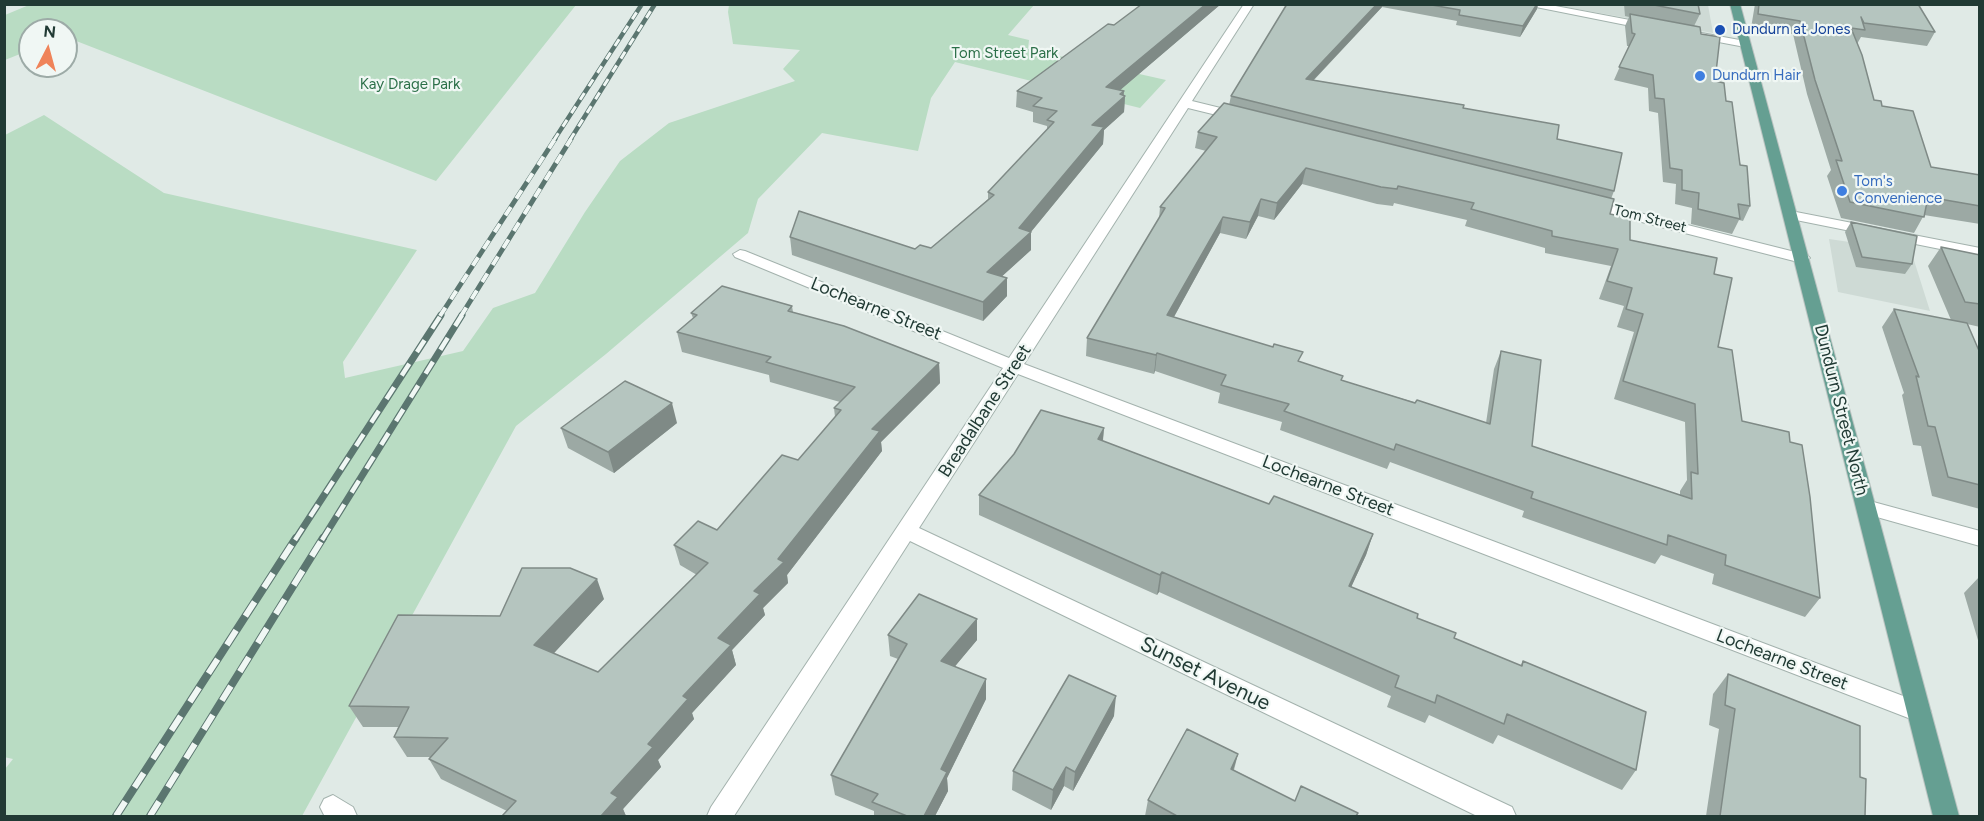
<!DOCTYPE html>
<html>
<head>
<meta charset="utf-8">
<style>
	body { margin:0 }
	#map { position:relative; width:1984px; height:821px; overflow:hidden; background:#e0eae6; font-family:Figtree,sans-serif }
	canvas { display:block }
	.frame { position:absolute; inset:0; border:6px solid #213a34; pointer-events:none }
	.north { position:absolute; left:18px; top:18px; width:60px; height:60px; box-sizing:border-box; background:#f0f7f4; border:2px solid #9daba7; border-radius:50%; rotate:6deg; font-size:16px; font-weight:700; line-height:24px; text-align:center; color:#213a34 }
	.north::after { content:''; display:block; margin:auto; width:21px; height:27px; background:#ef8359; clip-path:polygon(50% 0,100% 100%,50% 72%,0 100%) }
</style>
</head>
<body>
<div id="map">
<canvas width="1984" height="821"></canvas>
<div class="frame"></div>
<div class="north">N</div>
</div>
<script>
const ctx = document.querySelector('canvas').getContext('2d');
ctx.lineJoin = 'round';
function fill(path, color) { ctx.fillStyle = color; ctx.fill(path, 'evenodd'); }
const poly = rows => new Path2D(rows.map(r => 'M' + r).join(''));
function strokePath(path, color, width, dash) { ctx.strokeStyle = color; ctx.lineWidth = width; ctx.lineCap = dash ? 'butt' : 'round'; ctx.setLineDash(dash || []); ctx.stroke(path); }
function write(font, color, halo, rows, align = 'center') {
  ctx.font = font + ' Figtree,sans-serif'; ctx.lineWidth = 4.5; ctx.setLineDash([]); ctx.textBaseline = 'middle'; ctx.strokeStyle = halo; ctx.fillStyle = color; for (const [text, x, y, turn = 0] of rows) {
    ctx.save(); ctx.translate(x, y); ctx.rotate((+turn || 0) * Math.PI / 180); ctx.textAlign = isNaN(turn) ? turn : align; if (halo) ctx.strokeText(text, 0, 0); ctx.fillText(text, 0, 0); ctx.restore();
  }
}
fill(poly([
	[1554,5,1708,5,1713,33],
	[1829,239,1911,251,1930,311,1838,292]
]), '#cedad5');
fill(poly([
	[29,5,29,4,576,5,436,181,66,37,66,30,30,30,30,50,5,60,5,15],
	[729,5,1034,5,1008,35,1029,40,1028,49,1166,80,1140,108,955,62,931,98,918,151,822,133,758,199,748,233,606,354,516,426,302,816,5,816,5,769,13,759,4,757,5,135,44,115,164,193,417,250,343,362,345,378,463,351,493,308,535,293,585,212,620,161,669,123,795,81,783,69,800,50,733,44,728,12]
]), '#b9dcc3');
const minor = poly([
	[1244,4,1254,4,1192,101,1245,114,1247,117,1241,121,1188,108,1024,364,1927,705,1931,712,1927,719,1919,722,1911,719,1018,374,919,528,1512,807,1516,816,1477,816,910,541,734,816,707,816,711,807,1003,368,735,257,733,254,740,250,745,251,1009,358,1244,4],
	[1521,4,1545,4,1651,24,1656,27,1651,30,1521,4],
	[1696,32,1745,41,1750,44,1745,47,1692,37,1692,33,1696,32],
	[1588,200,1807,255,1810,258,1802,263,1583,207,1581,204,1588,200],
	[1791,211,1980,248,1980,257,1786,218,1784,215,1791,211],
	[1866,500,1980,531,1980,546,1859,512,1856,507,1859,502,1866,500],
	[333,795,353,807,357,816,324,815,320,807,324,799,333,795]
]);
const primary = poly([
	[1730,4,1740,4,1959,816,1933,816,1730,4]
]);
strokePath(minor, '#a3b2ad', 2);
strokePath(primary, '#bcc4c2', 2);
fill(minor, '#fff');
fill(primary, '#659f92');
const railFar3 = poly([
	[554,140,642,4],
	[570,140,655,4]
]);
const railFar2 = poly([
	[440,316,555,139],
	[461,316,571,139]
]);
const railFar1 = poly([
	[295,540,441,315],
	[322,540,462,315]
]);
const rail = poly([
	[116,816,296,538],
	[150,816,323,538]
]);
strokePath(railFar3, '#5b7670', 4.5);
strokePath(railFar2, '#5b7670', 5);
strokePath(railFar1, '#5b7670', 7);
strokePath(rail, '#5b7670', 8);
strokePath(railFar3, '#f0f7f4', 3, [8]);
strokePath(railFar2, '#f0f7f4', 4, [10]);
strokePath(railFar1, '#f0f7f4', 4.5, [14]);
strokePath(rail, '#f0f7f4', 6, [17]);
fill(poly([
	[1142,4,1221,4,1120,90,1124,91,1124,95,1125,96,1124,112,1104,130,1103,144,1031,232,1031,250,1002,276,1007,296,983,321,792,255,790,237,915,249,931,248,988,199,988,192,1047,130,1047,126,1033,122,1033,112,1016,107,1017,91,1114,25],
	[1287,4,1538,4,1537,9,1520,37,1456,25,1457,21,1382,7,1314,80,1463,108,1557,139,1614,191,1611,199,1610,214,1630,240,1714,274,1718,347,1742,421,1790,442,1820,598,1805,617,1712,584,1714,574,1661,555,1655,564,1522,517,1524,511,1390,462,1387,469,1280,430,1282,422,1218,403,1220,393,1155,371,1154,374,1086,356,1087,338,1159,219,1160,207,1206,151,1195,148,1198,132,1229,105,1231,96],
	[1302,184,1377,204,1393,206,1394,203,1467,220,1465,226,1545,248,1545,253,1611,266,1599,299,1624,306,1617,327,1634,332,1614,399,1685,422,1687,480,1680,491,1680,495,1532,446,1501,351,1494,369,1486,423,1342,381,1300,362,1174,317,1220,233,1246,239,1258,216,1274,220],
	[1624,4,1698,4,1700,14,1694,26,1701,34,1715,81,1726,101,1750,206,1743,221,1739,220,1732,234,1691,224,1692,208,1675,204,1676,184,1663,182,1658,113,1649,111,1648,88,1614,80,1629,46,1627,46,1625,26,1629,17,1625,16],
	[1755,4,1918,4,1935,32,1927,46,1861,37,1857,44,1874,100,1882,106,1931,167,1980,175,1980,224,1924,215,1914,233,1841,218,1827,176,1831,170,1807,94,1793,34,1751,28],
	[1851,222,1912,264,1905,274,1856,267,1845,232],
	[1941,247,1980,255,1980,327,1967,324,1980,353,1980,509,1932,496,1921,446,1913,445,1902,395,1904,393,1882,327,1894,309,1951,320,1928,266],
	[792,306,793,312,939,363,940,383,881,442,882,451,787,575,788,583,763,608,765,615,732,650,736,665,692,713,694,719,658,760,661,767,623,809,626,816,502,816,507,811,441,779,429,759,430,757,407,757,394,737,398,727,363,727,349,706,500,616,604,599,554,653,598,672,697,575,680,565,674,545,717,530,798,460,835,417,834,408,840,402,770,382,769,375,682,352,677,332,693,318,691,313],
	[677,423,614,473,568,448,561,428],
	[1104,428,1103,441,1269,504,1373,534,1366,555,1351,587,1417,618,1454,638,1520,666,1523,661,1636,770,1622,790,1498,735,1493,744,1429,715,1425,723,1387,707,1391,696,1159,592,1157,595,979,515,979,495],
	[1980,576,1980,647,1964,593],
	[977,619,977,640,954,667,986,679,986,699,947,778,948,791,935,816,874,816,874,811,835,795,831,775,898,659,890,656,888,635],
	[1728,674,1860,777,1865,816,1706,816,1719,729,1709,725,1713,694],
	[1114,716,1073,791,1064,786,1051,810,1012,790,1013,771],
	[1238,754,1234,770,1295,801,1356,816,1145,816,1148,800]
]), '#9ca9a4');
fill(poly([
	[1206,4,1221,4,1105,103,1106,87],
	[1377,4,1382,4,1382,7,1304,90,1306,79],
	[1537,4,1538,4,1537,9,1520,37,1523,26],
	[1124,91,1123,97,1125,96,1124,112,1104,130,1103,144,1030,233,1031,232,1031,250,987,290,987,272,1019,228,1092,125],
	[1306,168,1302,184,1274,220,1277,203],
	[1261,199,1258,216,1246,239,1250,222],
	[1223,217,1220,233,1165,333,1167,315],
	[1007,278,1007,296,983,321,983,302],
	[1157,353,1155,371,1154,374,1156,355],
	[939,363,940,383,881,442,882,451,787,575,788,583,763,608,765,615,732,650,736,665,692,713,694,719,658,760,661,767,623,809,626,816,601,816,611,793,683,696,718,638,778,559,872,429],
	[672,403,677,423,614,473,608,452],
	[1104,428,1102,448,1098,439],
	[1373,534,1366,555,1342,607,1349,586],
	[1162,572,1159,592,1157,595,1160,575],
	[597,579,604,599,543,665,534,645],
	[977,619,977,640,942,682,941,661],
	[986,679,986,699,947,778,948,791,935,816,924,816,941,769],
	[1116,696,1114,716,1073,791,1075,772],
	[1238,754,1232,774,1231,769],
	[1066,767,1064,786,1051,810,1053,790]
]), '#7f8a86');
const building = poly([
	[1142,4,1206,4,1106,87,1124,91,1120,94,1125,96,1092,125,1104,127,1019,228,1031,232,987,272,1007,278,983,302,790,237,799,211,915,249,920,245,931,248,994,195,988,192,1054,122,1047,120,1057,111,1033,106,1042,98,1017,91,1108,24,1114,25,1142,4],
	[1287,4,1377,4,1306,79,1464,105,1463,108,1559,125,1557,139,1622,153,1614,191,1231,96,1287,4],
	[1426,4,1537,4,1523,26,1459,15,1460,10,1426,4],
	[1649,4,1698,4,1700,14,1649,4],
	[1759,4,1918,4,1935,32,1864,23,1861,17,1865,30,1851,28,1862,55,1874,100,1881,101,1882,106,1913,111,1931,167,1980,175,1980,206,1928,197,1924,217,1850,202,1836,160,1842,161,1815,80,1800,21,1758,14,1759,4],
	[1630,14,1700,27,1701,34,1720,37,1715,81,1724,83,1726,101,1732,102,1740,165,1747,166,1750,206,1738,204,1740,219,1698,209,1699,193,1682,190,1682,170,1670,168,1664,99,1655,98,1653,75,1619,67,1635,34,1632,33,1630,14],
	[1224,103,1614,199,1610,214,1630,218,1630,240,1717,258,1714,274,1732,278,1718,347,1732,350,1742,421,1789,432,1790,442,1802,445,1810,497,1820,598,1725,565,1726,555,1668,535,1667,545,1531,498,1533,492,1396,444,1394,450,1284,411,1289,404,1221,385,1226,375,1157,353,1156,355,1087,338,1165,208,1160,207,1217,137,1198,132,1224,103],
	[1306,168,1381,187,1397,189,1398,186,1474,203,1471,209,1552,231,1552,236,1618,249,1607,281,1632,288,1626,309,1643,314,1623,381,1695,404,1698,474,1691,472,1692,499,1532,446,1541,360,1501,351,1490,424,1417,400,1415,403,1341,380,1343,376,1298,361,1303,352,1274,344,1273,347,1167,315,1223,217,1250,222,1261,199,1277,203,1306,168],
	[1851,222,1917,236,1912,264,1862,257,1851,222],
	[1941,247,1980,255,1980,304,1965,302,1941,247],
	[722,286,792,306,788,311,844,326,939,363,872,429,880,431,778,559,784,562,754,591,760,594,718,638,731,645,683,696,688,699,648,744,653,747,611,793,618,797,601,816,502,816,516,801,429,759,448,738,394,737,409,707,349,706,398,615,500,616,522,568,570,568,597,579,534,645,598,672,708,563,674,545,698,521,717,530,782,455,798,460,841,410,834,408,855,387,766,362,771,357,677,332,697,315,691,313,722,286],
	[1894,309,1967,323,1980,353,1980,485,1948,477,1935,427,1928,426,1916,376,1919,377,1894,309],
	[625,381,672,403,608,452,561,428,625,381],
	[1041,410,1104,428,1098,439,1269,504,1274,496,1373,534,1349,586,1418,614,1417,618,1456,633,1454,638,1522,666,1523,661,1646,712,1636,770,1507,714,1504,724,1437,695,1435,703,1395,687,1399,676,1162,572,1160,575,979,495,1014,454,1041,410],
	[919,594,977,619,941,661,986,679,941,769,947,772,924,816,907,816,872,802,878,794,831,775,907,644,888,635,919,594],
	[1728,674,1860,726,1860,777,1866,779,1865,816,1720,816,1735,709,1725,705,1728,674],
	[1069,675,1116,696,1075,772,1066,767,1053,790,1013,771,1069,675],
	[1187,729,1238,754,1231,769,1295,801,1301,786,1358,813,1356,816,1177,816,1148,800,1187,729]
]);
fill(building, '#b5c5bf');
strokePath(building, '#7f8a86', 1.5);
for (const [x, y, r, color] of [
	[1720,30,6,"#1a4fb4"],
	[1700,76,6,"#3f7fe0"],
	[1842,191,6,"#3f7fe0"]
]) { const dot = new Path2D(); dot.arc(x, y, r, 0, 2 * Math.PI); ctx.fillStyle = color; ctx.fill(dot); strokePath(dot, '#f0f7f4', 2); }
write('15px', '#164399', '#f0f7f4', [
	["Dundurn at Jones",1732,30]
], 'left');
write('15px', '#2c7049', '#f0f7f4', [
	["Tom Street Park",1005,54],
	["Kay Drage Park",410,85]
]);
write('15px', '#366cbe', '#f0f7f4', [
	["Dundurn Hair",1712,76],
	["Tom's",1854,182],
	["Convenience",1854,199]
], 'left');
write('15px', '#213a34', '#f0f7f4', [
	["Tom Street",1650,219,14]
]);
write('18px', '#213a34', '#f0f7f4', [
	["Lochearne Street",876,309,22],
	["Dundurn Street North",1841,410,76],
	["Breadalbane Street",985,411,-57],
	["Lochearne Street",1328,486,21],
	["Lochearne Street",1782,660,21]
]);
write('21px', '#213a34', '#f0f7f4', [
	["Sunset Avenue",1205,674,26]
]);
</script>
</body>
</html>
